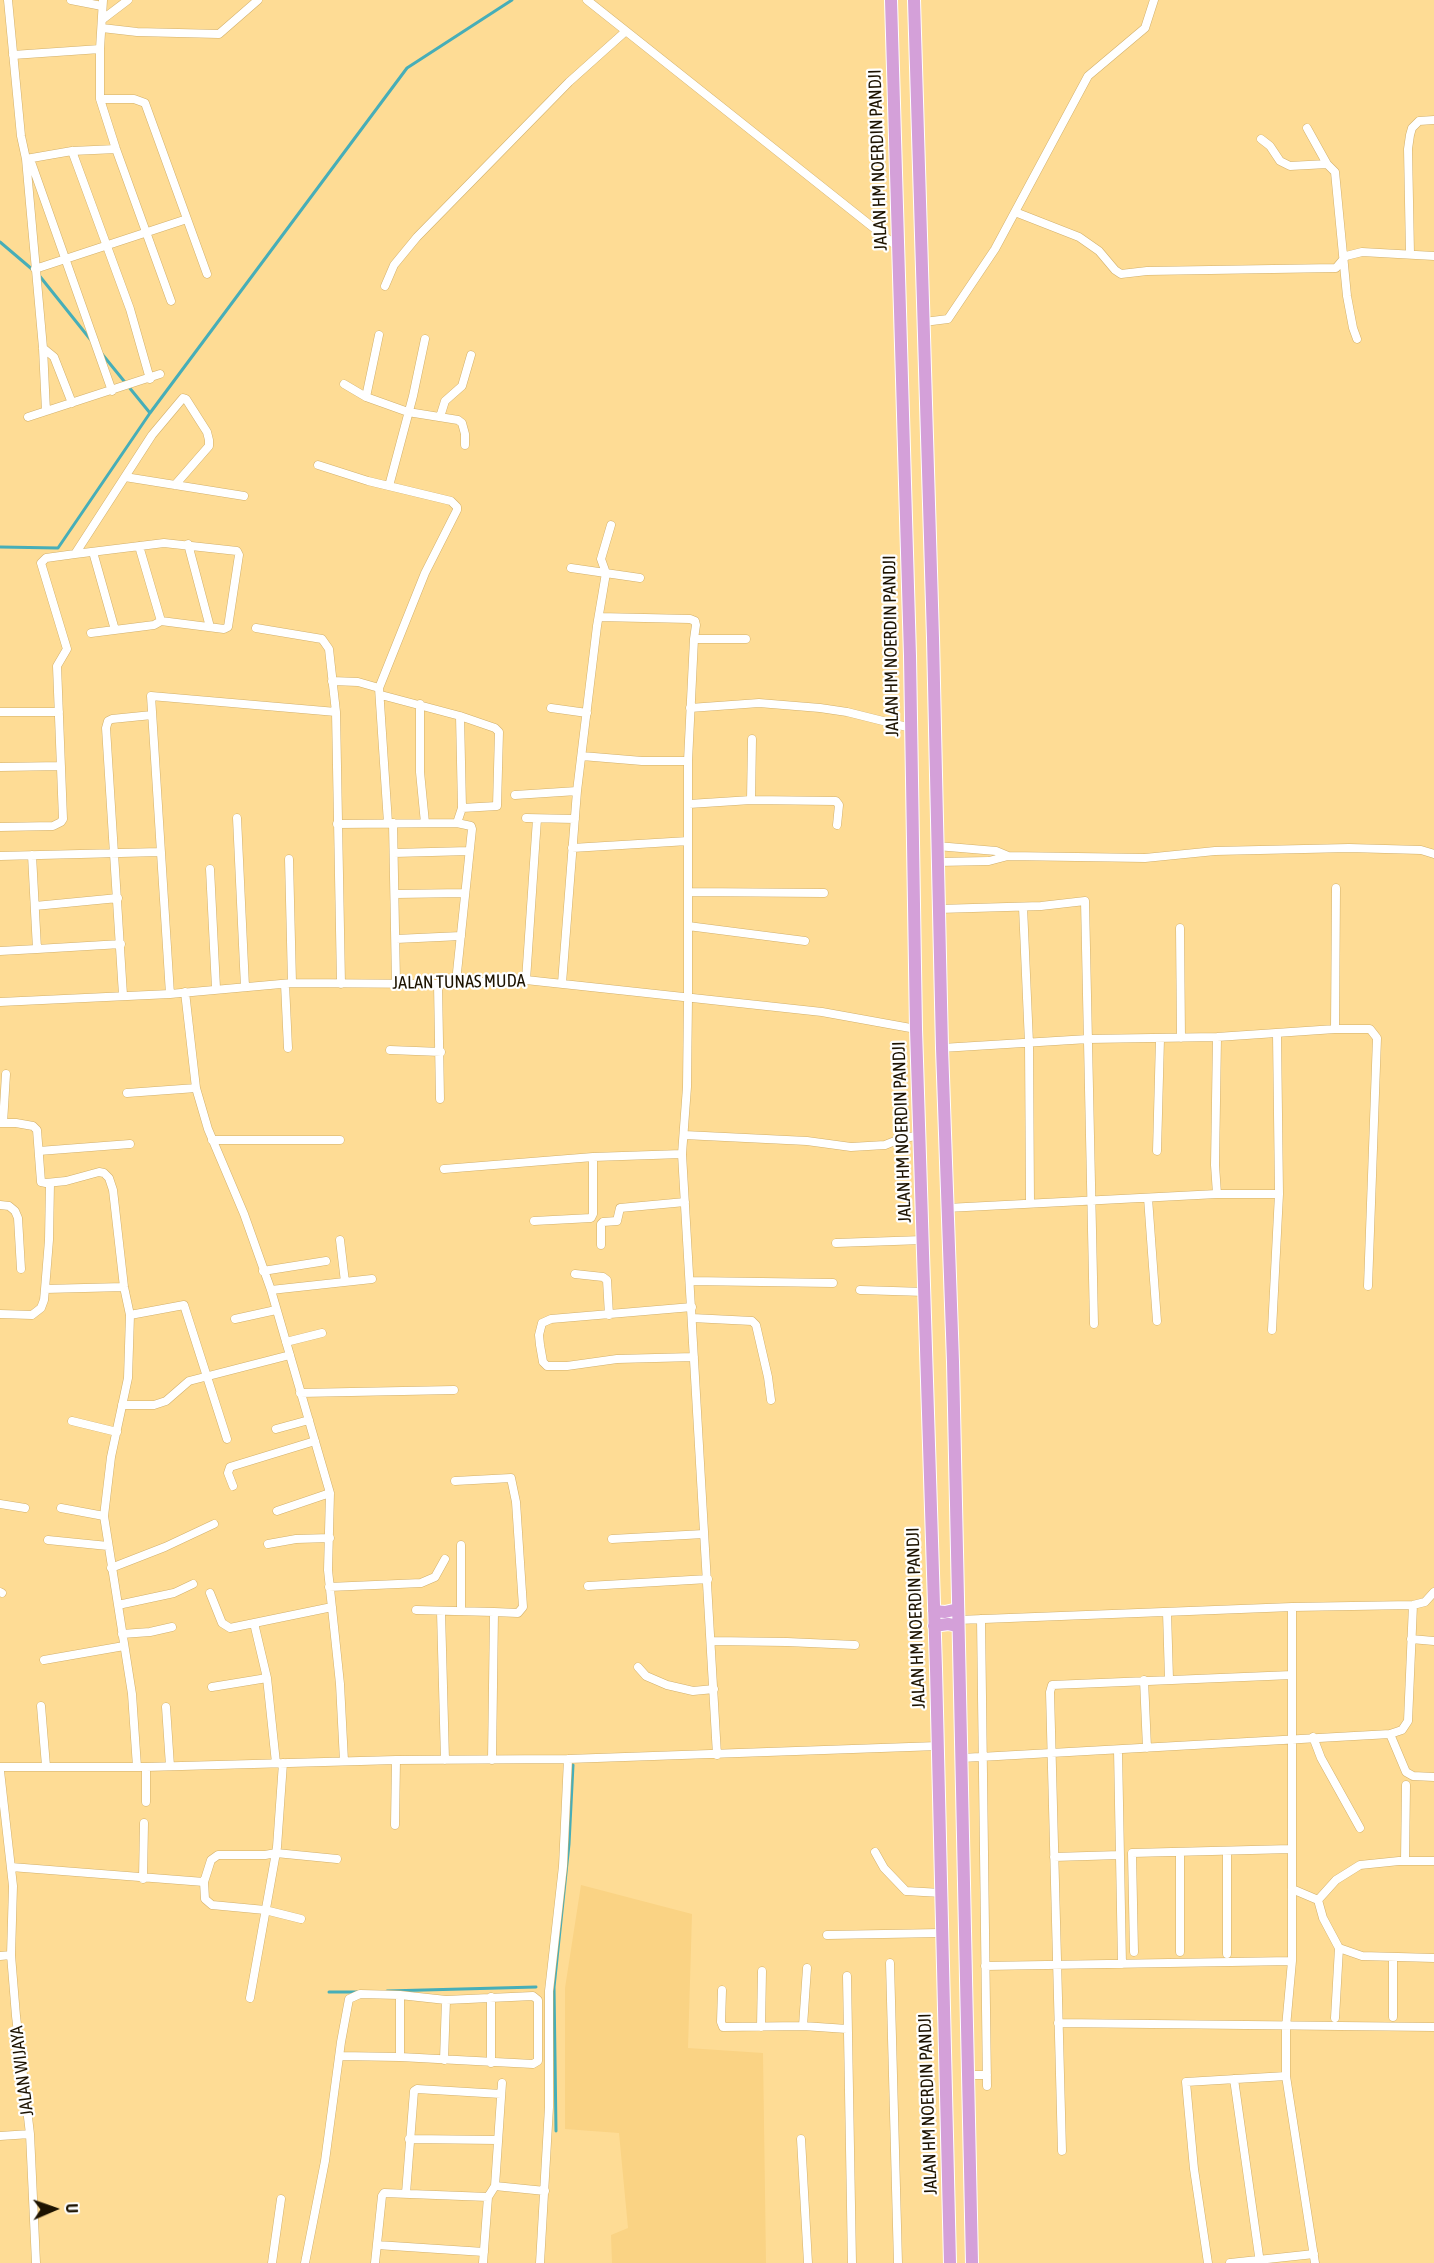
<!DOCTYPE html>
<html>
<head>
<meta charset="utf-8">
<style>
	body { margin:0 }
	#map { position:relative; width:1434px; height:2263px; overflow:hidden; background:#fedc95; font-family:"Asap Condensed",sans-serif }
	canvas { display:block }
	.north { position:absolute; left:24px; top:2179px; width:60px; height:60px; -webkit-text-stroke:4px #fff; paint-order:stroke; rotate:88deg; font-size:16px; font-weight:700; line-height:24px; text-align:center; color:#1d1301 }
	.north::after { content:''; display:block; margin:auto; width:21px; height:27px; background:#1d1301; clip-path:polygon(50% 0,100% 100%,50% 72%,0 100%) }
</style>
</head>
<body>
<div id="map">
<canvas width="1434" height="2263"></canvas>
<div class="north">U</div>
</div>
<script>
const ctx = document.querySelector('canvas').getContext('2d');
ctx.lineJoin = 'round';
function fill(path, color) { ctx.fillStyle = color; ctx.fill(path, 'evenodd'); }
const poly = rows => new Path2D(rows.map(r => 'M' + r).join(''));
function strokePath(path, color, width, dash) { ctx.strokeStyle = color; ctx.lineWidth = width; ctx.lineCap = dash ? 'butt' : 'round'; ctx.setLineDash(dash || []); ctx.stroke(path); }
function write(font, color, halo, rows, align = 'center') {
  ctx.font = font + ' "Asap Condensed",sans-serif'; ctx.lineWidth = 4.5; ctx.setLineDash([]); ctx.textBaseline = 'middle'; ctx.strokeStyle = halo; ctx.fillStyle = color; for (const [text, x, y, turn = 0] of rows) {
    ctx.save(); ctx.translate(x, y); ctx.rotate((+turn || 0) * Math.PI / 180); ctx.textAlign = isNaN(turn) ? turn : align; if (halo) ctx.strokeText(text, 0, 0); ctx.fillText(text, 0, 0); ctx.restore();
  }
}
fill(poly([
	[581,1885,692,1914,688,2048,763,2053,766,2263,612,2263,611,2235,628,2228,619,2133,565,2129,565,1988]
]), '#fad384');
strokePath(poly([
	[0,242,33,270],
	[38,274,90,339],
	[102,354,150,413],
	[0,547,58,548,150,413,407,68,512,0],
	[387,1991,536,1987],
	[329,1992,360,1992],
	[556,2131,554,1987,569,1844,573,1765]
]), '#47aeb8', 3);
const street = poly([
	[8,0,21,136,26,159,72,151,116,149],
	[71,0,102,6],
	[103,0,100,49,100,99,116,149,171,301],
	[587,0,899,248],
	[103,19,128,0],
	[102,28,137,32,219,34,258,0],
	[13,55,100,49],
	[100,99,134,99,145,103,207,274],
	[1307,128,1327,164],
	[1261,139,1270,146,1280,161,1290,166,1327,164,1335,172,1347,296,1353,328,1357,339],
	[72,151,130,309,150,379],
	[26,159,43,348,46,411],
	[30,159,112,391],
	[1015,212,1079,237,1099,251,1115,270,1121,274,1147,271,1336,268,1346,256,1362,252,1434,256],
	[1410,254,1408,149,1410,135,1412,128,1419,121,1434,120],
	[35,269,187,219],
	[385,286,394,265,417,237,569,82,626,31],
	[924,322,948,319,995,249,1088,76,1145,28,1154,0],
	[43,348,54,357,72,403],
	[344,384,366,397,408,412,458,420,462,423,465,434,465,445],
	[366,397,379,335],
	[28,417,160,374],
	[440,417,445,401,462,386,471,355],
	[318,465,368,481,451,501,457,507,457,510,425,573,379,688],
	[125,477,244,496],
	[389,486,413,396,425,339],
	[188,544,210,627],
	[139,546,161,621],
	[93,552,115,630],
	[75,554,164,543,237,551,239,555,228,627,224,629,161,621,154,625,91,633],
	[571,568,640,578],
	[599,617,690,619,695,621,696,625,694,639,688,761,688,998,687,1087,682,1154,717,1755],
	[256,628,322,639,329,649,336,712,341,984],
	[694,639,746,639],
	[332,681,358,682,379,688,388,823],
	[381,695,460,716,495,728,499,732,497,806,462,808],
	[420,704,420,772,425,823],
	[551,708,587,713],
	[690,708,759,703,820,708,847,712,911,728],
	[0,712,59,712],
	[582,756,642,761,688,761],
	[0,767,61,766],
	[515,795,577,791],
	[751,800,752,739],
	[689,804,751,800,836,801,839,805,837,825],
	[237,818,245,987],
	[526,818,575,819],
	[393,823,396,983],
	[337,824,457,823,462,808,460,716],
	[0,827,53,826,61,822,63,819,57,666,67,649,41,563,46,558,75,554,152,435,183,398,186,399,207,432,209,440,209,446,175,485],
	[937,846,996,851,1008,856],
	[572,848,688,841],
	[394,853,469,851],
	[32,855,37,949,121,944],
	[0,856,160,852],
	[289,859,292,983],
	[937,862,989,861,1008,856,1145,858,1215,851,1349,848,1421,850,1434,854],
	[210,869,216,988],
	[688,892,824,893],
	[395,894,465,893],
	[35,906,118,898],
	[1023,907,1029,1043,1030,1203],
	[939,909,1041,906,1085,901,1094,1324],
	[688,926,805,941],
	[1180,928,1181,1038],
	[396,939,461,936],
	[0,951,37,949],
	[526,980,537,819],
	[456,982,472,829,471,826,457,823],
	[562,983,577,791,597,626,606,573,601,559,611,525],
	[285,984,288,1048],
	[438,984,440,1099],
	[185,992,196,1088,208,1129,244,1214,271,1290,330,1493,328,1570,340,1684,344,1761],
	[170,994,151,696,336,712],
	[123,995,106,728,108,721,112,719,152,715],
	[0,1002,170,994,292,983,438,984,526,980,822,1012,916,1029],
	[1335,1029,1370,1029,1377,1038,1368,1286],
	[942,1048,1088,1039,1217,1037,1335,1029,1336,888],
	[390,1050,441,1052],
	[127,1093,196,1088],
	[0,1123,16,1123,33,1126,37,1130,41,1182,46,1183,66,1181,99,1172,104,1173,109,1178,113,1190,124,1287,130,1315,128,1378,111,1457,104,1516,132,1694,137,1767],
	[3,1123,6,1074],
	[684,1135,807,1141,851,1147,885,1145,900,1139,920,1135],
	[212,1140,340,1140],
	[39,1151,130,1144],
	[1157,1151,1160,1039],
	[444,1169,593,1157,682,1154],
	[1217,1194,1215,1165,1217,1037],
	[1148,1198,1157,1321],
	[0,1205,9,1206,15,1211,18,1218,21,1269],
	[947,1208,1217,1194,1279,1194],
	[534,1221,591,1218,593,1214,593,1157],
	[340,1240,345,1282],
	[836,1243,923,1240],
	[601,1245,601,1224,603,1222,617,1221,620,1208,685,1202],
	[263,1271,326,1261],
	[575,1274,603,1277,607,1280,609,1315],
	[690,1281,833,1283],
	[45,1289,49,1240,50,1183],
	[271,1290,372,1279],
	[860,1290,925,1292],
	[692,1307,551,1319,542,1323,539,1335,540,1345,543,1362,547,1366,567,1366,617,1359,694,1357],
	[0,1314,32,1315,41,1308,44,1300,45,1289,124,1287],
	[130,1315,184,1305,227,1439],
	[692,1318,752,1321,756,1325,768,1377,771,1400],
	[235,1319,276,1310],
	[1272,1330,1279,1194,1277,1034],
	[286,1342,322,1333],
	[300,1393,454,1390],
	[122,1405,154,1405,166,1401,189,1381,290,1355],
	[72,1421,117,1432],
	[276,1429,309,1420],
	[455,1481,511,1478,516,1502,523,1607,518,1613,494,1612,492,1760],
	[233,1486,228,1473,230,1467,315,1441],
	[0,1504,25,1508],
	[61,1508,104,1516],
	[277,1511,330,1493],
	[612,1539,704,1534],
	[48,1540,108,1546],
	[268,1544,296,1539,330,1538],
	[111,1568,165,1547,214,1524],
	[588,1586,708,1579],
	[329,1587,421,1583,435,1577,445,1559],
	[0,1592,2,1593],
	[210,1593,222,1623,230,1628,332,1607],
	[118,1605,174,1593,193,1584],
	[416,1610,494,1612],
	[461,1611,461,1545],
	[441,1612,445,1760],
	[1167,1612,1169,1679],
	[981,1619,987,2086],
	[958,1620,1292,1607],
	[254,1623,267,1678,276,1763],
	[122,1634,150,1632,172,1627],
	[1411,1639,1434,1641],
	[712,1641,787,1642,855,1645],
	[44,1660,124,1646],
	[638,1667,646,1676,667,1685,693,1691,714,1689],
	[1144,1680,1147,1748],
	[212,1687,267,1678],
	[41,1706,46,1766],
	[166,1707,170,1766],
	[1390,1734,1406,1772,1413,1776,1434,1777],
	[1313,1737,1321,1758,1360,1828],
	[1118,1750,1122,1964],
	[962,1758,1390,1734,1402,1730,1408,1721,1413,1605],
	[0,1767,146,1767,396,1760,568,1759,938,1746],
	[146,1767,146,1802],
	[0,1771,13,1886,11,1955,16,2016,30,2134,36,2263],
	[395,1825,396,1760],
	[875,1852,884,1868,906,1891,941,1893],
	[1054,1857,1120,1855],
	[1405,1861,1406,1785],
	[11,1867,204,1882,205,1899,212,1905,265,1910,301,1919],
	[143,1879,144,1823],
	[204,1882,211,1860,218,1855,265,1855,276,1853,337,1859],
	[1292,1889,1318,1900],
	[1318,1900,1323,1918,1339,1948,1362,1956,1434,1958],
	[1318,1900,1336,1880,1360,1865,1399,1861,1434,1861],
	[827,1935,941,1933],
	[1134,1952,1132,1853,1291,1849],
	[1180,1952,1180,1852],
	[1227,1954,1227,1851],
	[0,1956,11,1955],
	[1393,1957,1393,2017],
	[890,1963,898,2263],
	[985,1966,1292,1961],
	[847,1976,852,2263],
	[722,1990,721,2022,723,2027,803,2026,847,2029],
	[400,1995,400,2057],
	[250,1998,277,1847,283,1763],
	[1335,2018,1339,1948],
	[1058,2023,1434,2027],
	[803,2026,807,1968],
	[761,2027,762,1971],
	[444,2060,446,2000],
	[491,2063,491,1997],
	[968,2075,987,2075],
	[1234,2079,1260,2263],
	[502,2083,495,2186,545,2191],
	[0,2136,30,2134],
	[409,2139,498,2140],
	[801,2139,808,2263],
	[1062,2151,1050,1692,1052,1685,1292,1675],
	[406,2193,414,2091,417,2089,501,2094],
	[377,2245,484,2252],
	[272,2263,281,2199],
	[305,2263,325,2161,341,2042,349,1999,360,1994,400,1995,446,2000,533,1996,538,2000,538,2061,533,2064,400,2057,340,2056],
	[375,2263,382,2196,384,2193,488,2197],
	[483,2263,488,2197,495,2186],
	[540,2263,549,2107,549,1991,563,1866,568,1759],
	[1208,2263,1194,2169,1186,2082,1286,2076],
	[1230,2263,1314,2254],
	[1315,2263,1286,2076,1286,2027,1292,1961,1292,1607,1413,1605,1425,1602,1434,1592]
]);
const primary = poly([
	[891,0,910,656,916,1029,936,1669,950,2263],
	[914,0,933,638,942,1048,953,1362,972,2263],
	[934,1611,945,1612,958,1609],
	[934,1626,948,1624,958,1626]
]);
strokePath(street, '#d2b06b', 9);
strokePath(primary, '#fff', 14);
strokePath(street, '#fff', 8);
strokePath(primary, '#d4a0d9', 12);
write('18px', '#1d1301', '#fff', [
	["JALAN HM NOERDIN PANDJI",878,160,-92],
	["JALAN HM NOERDIN PANDJI",891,646,-91],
	["JALAN TUNAS MUDA",459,982,-1],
	["JALAN HM NOERDIN PANDJI",902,1132,-92],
	["JALAN HM NOERDIN PANDJI",916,1618,-92],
	["JALAN WIJAYA",22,2071,-97],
	["JALAN HM NOERDIN PANDJI",928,2104,-92]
]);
</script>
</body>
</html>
